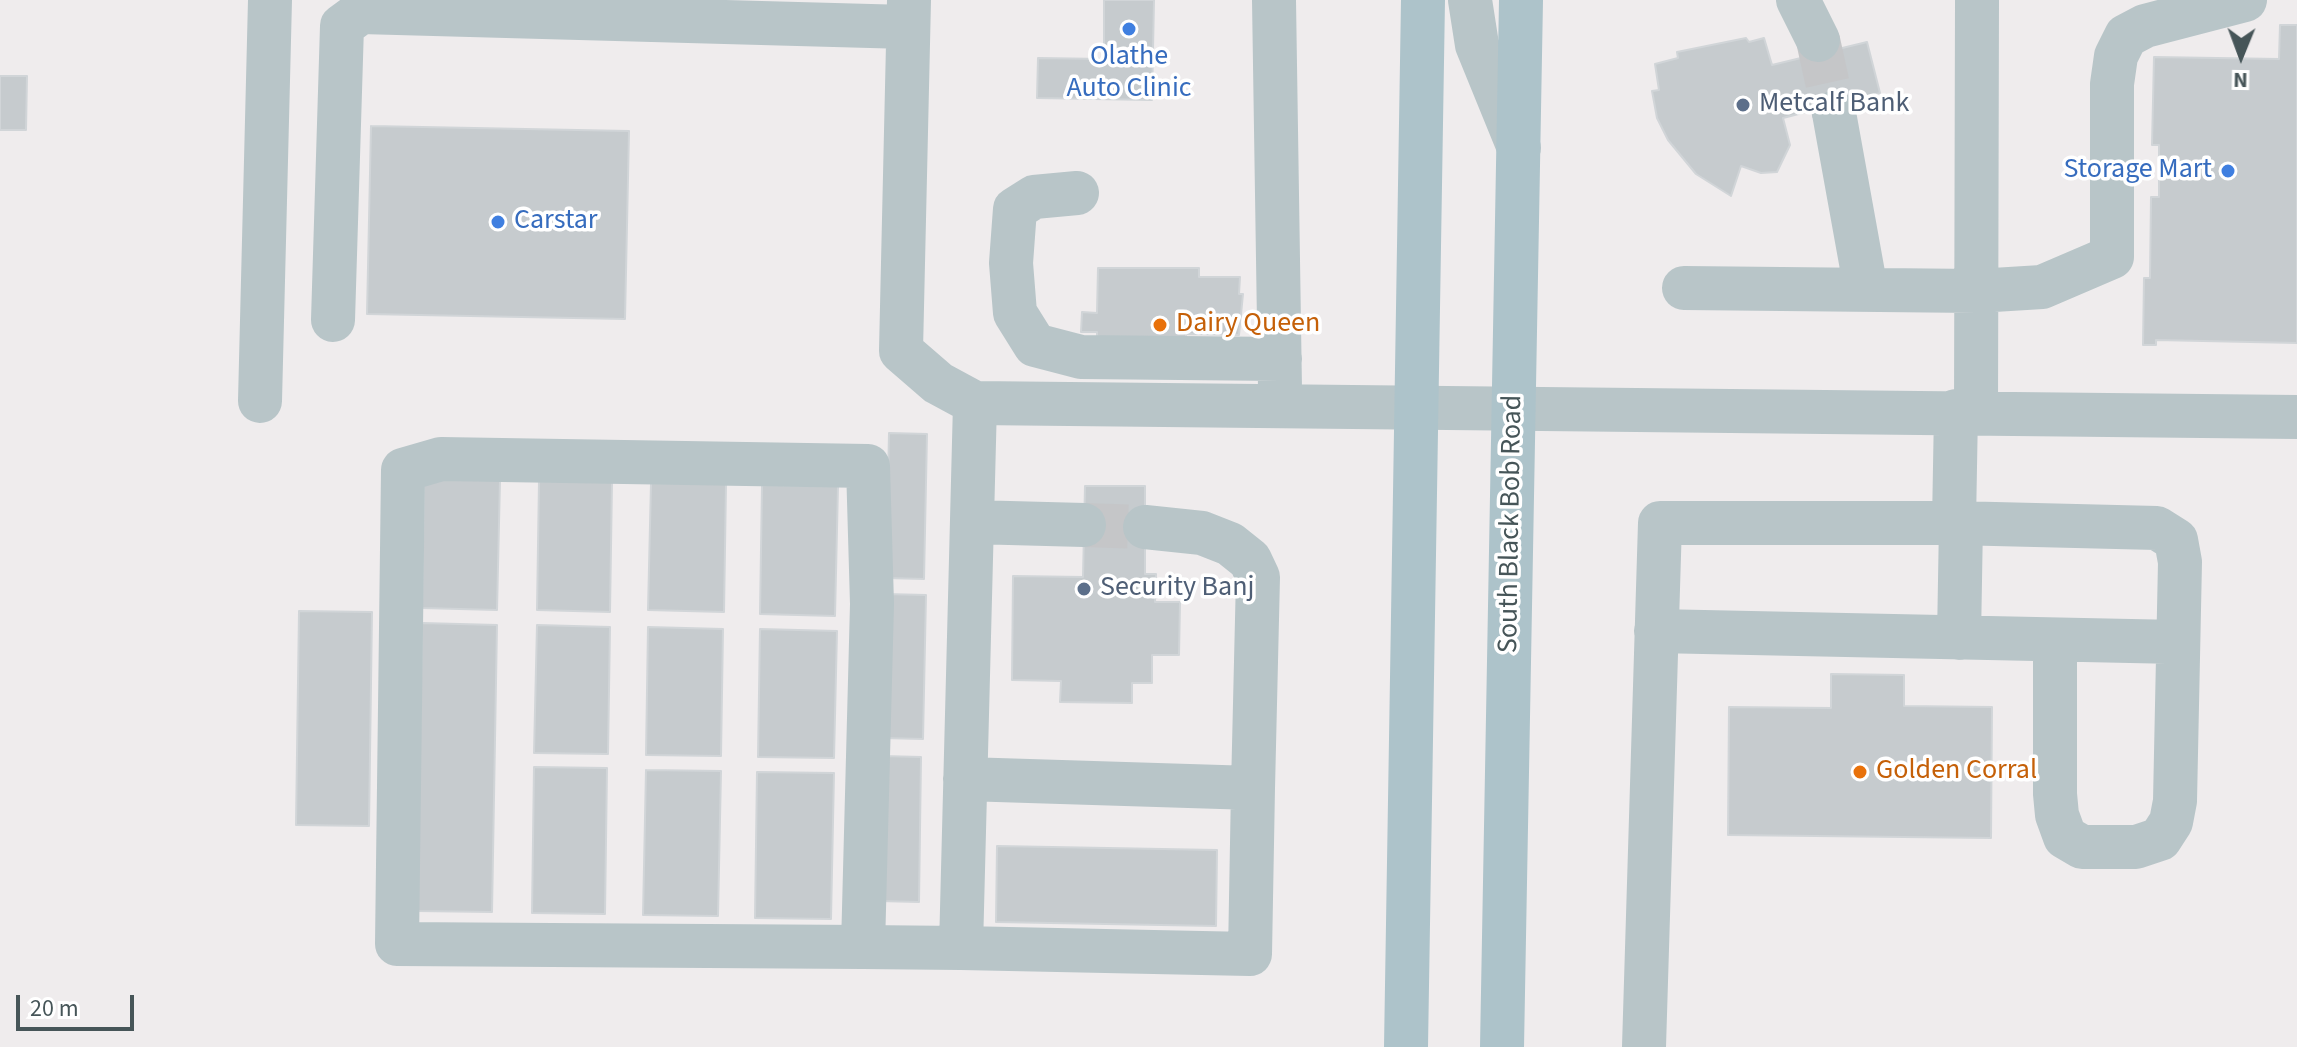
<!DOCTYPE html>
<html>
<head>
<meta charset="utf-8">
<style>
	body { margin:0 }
	#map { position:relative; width:2297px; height:1047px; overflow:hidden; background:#efeced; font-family:"Source Sans 3",sans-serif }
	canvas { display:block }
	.north { position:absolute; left:2201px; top:16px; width:80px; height:80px; -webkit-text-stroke:6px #fff; paint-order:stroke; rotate:181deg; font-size:22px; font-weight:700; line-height:32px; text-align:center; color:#465558 }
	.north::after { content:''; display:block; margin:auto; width:28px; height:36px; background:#465558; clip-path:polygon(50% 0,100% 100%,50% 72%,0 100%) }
	.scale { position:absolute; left:16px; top:995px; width:118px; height:36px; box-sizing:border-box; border:4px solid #465558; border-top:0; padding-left:10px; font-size:24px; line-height:28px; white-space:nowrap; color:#465558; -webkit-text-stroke:6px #fff; paint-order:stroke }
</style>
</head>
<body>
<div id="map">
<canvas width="2297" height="1047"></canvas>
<div class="north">N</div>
<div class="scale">20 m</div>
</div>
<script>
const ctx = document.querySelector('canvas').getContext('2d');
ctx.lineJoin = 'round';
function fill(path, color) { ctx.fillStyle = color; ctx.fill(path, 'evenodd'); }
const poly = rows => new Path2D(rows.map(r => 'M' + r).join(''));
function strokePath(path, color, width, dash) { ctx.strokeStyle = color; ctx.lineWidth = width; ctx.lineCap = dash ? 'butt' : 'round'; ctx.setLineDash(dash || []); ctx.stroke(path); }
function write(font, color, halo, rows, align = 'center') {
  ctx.font = font + ' "Source Sans 3",sans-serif'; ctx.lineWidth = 7; ctx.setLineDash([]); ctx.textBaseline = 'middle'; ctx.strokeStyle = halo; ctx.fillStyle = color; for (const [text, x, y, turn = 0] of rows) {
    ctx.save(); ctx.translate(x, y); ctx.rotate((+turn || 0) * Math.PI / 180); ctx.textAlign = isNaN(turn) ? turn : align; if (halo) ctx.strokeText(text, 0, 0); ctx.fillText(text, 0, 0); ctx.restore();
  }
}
const building = poly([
	[1104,0,1154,0,1152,100,1037,98,1038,58,1104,59,1104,0],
	[2280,25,2297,25,2297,343,2156,340,2156,345,2143,345,2144,278,2150,278,2151,197,2159,197,2159,145,2152,145,2154,57,2279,59,2280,25],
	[1746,38,1749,42,1764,38,1772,65,1867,42,1880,93,1783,118,1790,145,1777,172,1761,173,1741,166,1731,196,1696,174,1668,140,1657,118,1652,91,1659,90,1655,64,1678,58,1677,52,1746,38],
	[0,76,27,76,26,130,0,130,0,76],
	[371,126,629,131,625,319,367,314,371,126],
	[1098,268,1199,268,1199,277,1240,277,1239,294,1243,294,1239,335,1186,334,1186,371,1097,336,1097,332,1081,332,1082,312,1097,313,1098,268],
	[889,433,927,434,924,579,886,578,889,433],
	[424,479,500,480,497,610,422,608,424,479],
	[539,481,612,482,610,612,537,610,539,481],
	[651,483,726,484,724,612,648,610,651,483],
	[762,485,838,486,835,616,760,614,762,485],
	[1085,486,1145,486,1145,574,1156,574,1155,602,1180,602,1179,655,1152,655,1152,683,1132,683,1132,703,1060,702,1061,681,1012,680,1013,576,1083,577,1085,486],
	[884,594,926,595,923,739,882,738,884,594],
	[299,611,372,612,369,826,296,825,299,611],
	[422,623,497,625,492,912,417,911,422,623],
	[537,625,610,627,608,754,534,753,537,625],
	[648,627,723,629,721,756,646,755,648,627],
	[760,629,837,631,834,758,758,757,760,629],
	[1831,674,1904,675,1904,706,1992,707,1991,838,1728,835,1729,707,1831,708,1831,674],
	[882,756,921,757,919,902,879,901,882,756],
	[534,767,607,768,605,914,532,913,534,767],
	[646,770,721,771,718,916,643,915,646,770],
	[757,772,834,773,831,919,755,918,757,772],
	[997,846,1217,850,1216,926,996,922,997,846]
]);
fill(building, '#c6cbce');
strokePath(building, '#d1d5d8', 2);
strokePath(poly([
	[1818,40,1834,113],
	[1084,525,1145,527]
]), '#c5c6c8', 44, [44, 22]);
strokePath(poly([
	[909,0,901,351,938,383,975,403,2297,417],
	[1274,0,1280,388],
	[1470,0,1477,45,1519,148],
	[1798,0,1818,40],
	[1834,113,1866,290],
	[1077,193,1034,197,1015,209,1011,263,1015,313,1035,345,1081,357,1280,359],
	[1684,288,1977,291,2042,287,2112,257,2112,84,2116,56,2126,36,2145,26,2245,0],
	[333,320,342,26,361,12,907,27],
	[260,401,270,0],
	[1976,412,1977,0],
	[972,522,1084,525],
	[1954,523,2157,528,2176,540,2180,562,2175,801,2171,822,2160,839,2136,847,2082,847,2065,837,2057,815,2055,794,2055,640],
	[1656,631,2178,642],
	[1959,638,1961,523],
	[965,779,1253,788,1258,577,1250,560,1230,544,1202,533,1145,527],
	[863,947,872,604,868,466,441,459,403,470,397,944,863,947,961,948,1250,954,1253,788],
	[961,948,975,403],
	[1644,1047,1660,523,1954,523,1956,411]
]), '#b8c5c8', 44);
strokePath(poly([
	[1406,1047,1423,0],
	[1502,1047,1521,0]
]), '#adc3ca', 44);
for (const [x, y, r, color] of [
	[1129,29,8,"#3f7fe0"],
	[1743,105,8,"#5c6f8a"],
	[2228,171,8,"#3f7fe0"],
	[498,222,8,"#3f7fe0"],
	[1160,325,8,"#e8710a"],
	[1084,589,8,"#5c6f8a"],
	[1860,772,8,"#e8710a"]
]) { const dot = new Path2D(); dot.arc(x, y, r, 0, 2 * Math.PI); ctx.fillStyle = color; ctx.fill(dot); strokePath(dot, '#fff', 3); }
write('28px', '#366cbe', '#fff', [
	["Olathe",1129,58],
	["Auto Clinic",1129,90],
	["Storage Mart",2212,171,"right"],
	["Carstar",514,222,"left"]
]);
write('28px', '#4e5e75', '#fff', [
	["Metcalf Bank",1759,105],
	["Security Banj",1100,589]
], 'left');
write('28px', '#c56008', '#fff', [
	["Dairy Queen",1176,325],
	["Golden Corral",1876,772]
], 'left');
write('28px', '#465558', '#fff', [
	["South Black Bob Road",1512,524,-89]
]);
</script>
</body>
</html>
